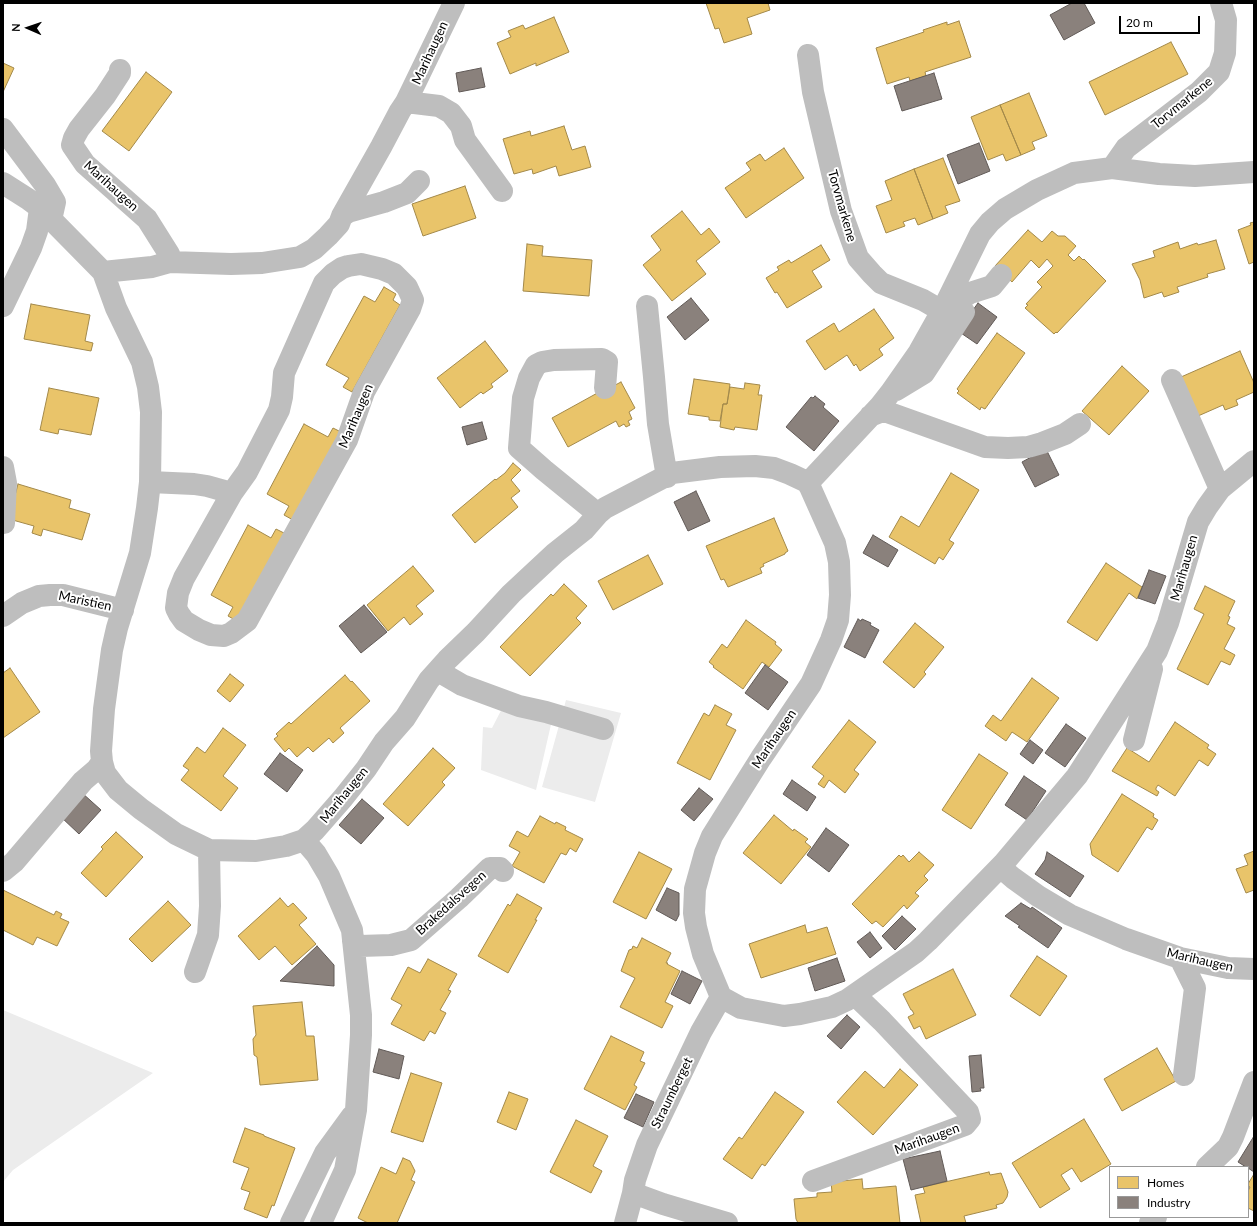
<!DOCTYPE html>
<html>
<head>
<meta charset="utf-8">
<style>
	body { margin:0 }
	#map { position:relative; width:1257px; height:1226px; overflow:hidden; background:#fff; font-family:Lato,sans-serif }
	canvas { display:block }
	.frame { position:absolute; inset:0; border:4px solid #000; pointer-events:none }
	.legend { position:absolute; left:1109px; top:1166px; width:140px; height:52px; box-sizing:border-box; background:#fff; border:1px solid #999; margin:0; padding:5px 7px; list-style:none; font-size:12px; color:#000 }
	.legend li { display:flex; align-items:center; gap:8px; height:20px }
	.legend b { width:20px; border:1px solid #999 }
	.north { position:absolute; left:8px; top:8px; width:40px; height:40px; -webkit-text-stroke:3px #fff; paint-order:stroke; rotate:272deg; font-size:11px; font-weight:700; line-height:16px; text-align:center; color:#000 }
	.north::after { content:''; display:block; margin:auto; width:14px; height:18px; background:#000; clip-path:polygon(50% 0,100% 100%,50% 72%,0 100%) }
	.scale { position:absolute; left:1119px; top:16px; width:81px; height:18px; box-sizing:border-box; border:2px solid #000; border-top:0; padding-left:5px; font-size:12px; line-height:14px; white-space:nowrap; color:#000; -webkit-text-stroke:3px #fff; paint-order:stroke }
</style>
</head>
<body>
<div id="map">
<canvas width="1257" height="1226"></canvas>
<div class="frame"></div>
<ul class="legend">
<li><b style="height:11px;background:#e9c46a"></b>Homes</li>
<li><b style="height:11px;background:#8a817c"></b>Industry</li>
</ul>
<div class="north">N</div>
<div class="scale">20 m</div>
</div>
<script>
const ctx = document.querySelector('canvas').getContext('2d');
ctx.lineJoin = 'round';
function fill(path, color) { ctx.fillStyle = color; ctx.fill(path, 'evenodd'); }
const poly = rows => new Path2D(rows.map(r => 'M' + r).join(''));
function strokePath(path, color, width, dash) { ctx.strokeStyle = color; ctx.lineWidth = width; ctx.lineCap = dash ? 'butt' : 'round'; ctx.setLineDash(dash || []); ctx.stroke(path); }
function write(font, color, halo, rows, align = 'center') {
  ctx.font = font + ' Lato,sans-serif'; ctx.lineWidth = 4; ctx.setLineDash([]); ctx.textBaseline = 'middle'; ctx.strokeStyle = halo; ctx.fillStyle = color; for (const [text, x, y, turn = 0] of rows) {
    ctx.save(); ctx.translate(x, y); ctx.rotate((+turn || 0) * Math.PI / 180); ctx.textAlign = isNaN(turn) ? turn : align; if (halo) ctx.strokeText(text, 0, 0); ctx.fillText(text, 0, 0); ctx.restore();
  }
}
fill(poly([
	[509,695,555,707,536,790,481,770,483,727,492,728],
	[566,700,621,713,595,802,542,787],
	[3,1010,153,1073,13,1170,3,1182]
]), '#ececec');
const homes = poly([
	[706,3,768,3,770,10,747,18,752,34,724,43,719,28,715,29,706,3],
	[554,17,569,52,536,66,536,63,510,74,497,43,511,37,508,31,523,25,525,29,554,17],
	[959,21,971,57,925,72,926,76,910,81,909,77,887,84,876,48,924,32,923,30,947,22,947,25,959,21],
	[1171,42,1188,74,1105,115,1089,82,1171,42],
	[3,63,14,68,3,92,3,63],
	[146,72,172,92,129,151,102,131,146,72],
	[1029,93,1047,136,1032,142,1035,149,1021,155,1000,105,1029,93],
	[1000,105,1021,155,1006,161,1003,154,988,160,971,117,1000,105],
	[564,126,572,150,585,146,591,167,559,176,556,166,533,174,532,169,514,174,503,139,530,131,531,136,564,126],
	[784,148,804,178,746,218,725,188,751,170,746,163,760,154,765,161,784,148],
	[943,158,960,201,945,206,948,213,933,219,914,169,943,158],
	[914,169,933,219,918,225,915,218,903,222,905,226,886,233,876,206,892,200,885,181,914,169],
	[465,186,476,218,423,236,412,204,465,186],
	[682,211,701,235,709,228,720,242,696,261,706,274,672,301,643,265,661,250,651,236,682,211],
	[1254,222,1254,262,1249,264,1238,230,1251,225,1250,223,1254,222],
	[1028,230,1042,242,1052,231,1058,236,1065,236,1076,246,1068,255,1074,261,1079,256,1083,260,1084,259,1106,281,1057,333,1056,332,1054,334,1025,308,1028,305,1026,304,1042,287,1037,282,1053,266,1047,259,1039,268,1031,260,1012,282,995,266,1028,230],
	[1216,240,1225,269,1207,274,1208,277,1177,287,1179,292,1164,297,1162,292,1144,298,1140,280,1132,264,1155,257,1153,251,1178,242,1180,249,1197,243,1198,245,1216,240],
	[527,244,543,246,542,256,592,260,589,296,523,291,527,244],
	[821,245,830,260,812,271,822,287,787,308,777,292,775,293,766,278,779,270,777,267,789,260,791,263,821,245],
	[384,287,396,294,393,300,400,305,352,392,343,387,349,378,326,365,364,296,375,302,384,287],
	[31,304,90,315,85,341,93,343,91,351,24,339,31,304],
	[874,309,894,338,879,349,883,355,860,371,856,364,854,366,847,355,825,370,806,341,834,323,839,332,874,309],
	[997,333,1025,353,985,409,981,407,980,410,957,393,959,391,957,389,997,333],
	[485,341,508,371,491,384,493,387,483,394,481,392,460,408,437,378,485,341],
	[1240,351,1254,383,1254,392,1236,400,1238,405,1225,410,1223,405,1198,416,1181,377,1240,351],
	[1122,366,1149,391,1109,435,1082,411,1122,366],
	[694,379,730,384,727,404,723,404,720,421,709,420,709,417,688,414,694,379],
	[621,382,635,408,629,412,632,419,628,421,630,425,626,427,624,424,619,427,616,421,568,447,552,418,601,391,602,392,621,382],
	[745,383,760,385,758,395,762,395,757,430,735,427,734,430,720,427,723,404,727,404,730,387,744,389,745,383],
	[49,388,99,398,91,435,59,429,58,434,40,430,49,388],
	[304,424,328,437,333,428,341,432,293,520,284,515,289,506,267,494,304,424],
	[513,463,521,470,511,480,520,491,511,498,518,507,475,543,452,515,495,479,496,480,505,473,513,463],
	[951,473,979,490,949,540,954,543,943,560,939,557,935,564,889,537,901,516,919,527,951,473],
	[18,484,71,500,69,508,90,514,82,540,43,529,41,536,32,533,34,526,9,519,18,484],
	[774,518,788,551,785,553,785,554,763,564,764,566,760,568,762,573,728,587,724,579,721,580,706,546,774,518],
	[248,525,271,538,276,529,286,534,237,621,228,616,233,607,211,595,248,525],
	[648,555,663,584,613,610,598,581,648,555],
	[1106,563,1142,587,1137,599,1129,593,1097,641,1067,622,1106,563],
	[413,566,434,591,416,606,423,614,410,625,404,617,388,631,367,605,413,566],
	[564,584,587,606,576,618,581,623,530,676,500,647,551,594,553,596,564,584],
	[1205,586,1235,601,1228,616,1230,617,1227,624,1235,628,1224,649,1235,655,1230,665,1221,661,1208,685,1177,669,1204,614,1194,609,1205,586],
	[746,620,776,642,775,644,782,650,769,667,762,662,743,689,713,667,714,666,709,662,722,644,727,648,746,620],
	[915,623,944,647,924,672,926,674,914,688,883,662,915,623],
	[10,668,40,712,3,738,3,673,10,668],
	[230,674,244,685,230,702,217,691,230,674],
	[345,675,351,682,352,681,370,701,340,728,344,733,333,743,329,738,313,752,308,747,297,757,289,748,285,752,274,739,278,736,276,734,289,722,291,724,345,675],
	[1032,678,1059,698,1027,742,1012,732,1006,741,985,726,993,715,1001,721,1032,678],
	[715,705,732,714,726,725,736,730,710,780,677,763,704,713,709,716,715,705],
	[849,720,876,742,854,770,859,774,845,793,829,780,824,788,818,784,824,776,812,767,849,720],
	[1175,722,1209,745,1207,748,1216,754,1208,766,1199,760,1175,796,1158,785,1156,788,1156,790,1159,792,1157,796,1112,771,1127,748,1149,762,1175,722],
	[223,728,246,745,223,776,238,788,221,811,181,780,189,770,183,766,197,747,205,753,223,728],
	[433,748,455,768,442,782,445,785,408,826,383,804,433,748],
	[979,754,1008,773,971,829,942,810,979,754],
	[1122,794,1154,814,1153,817,1158,820,1152,830,1147,827,1118,872,1092,855,1090,844,1122,794],
	[774,815,793,831,794,829,808,839,805,842,811,847,781,884,743,853,774,815],
	[540,816,555,824,556,822,566,827,565,830,583,839,576,852,570,848,566,855,561,853,544,883,512,866,520,852,509,846,517,831,528,837,540,816],
	[116,832,143,857,106,897,81,873,103,849,101,847,116,832],
	[1254,851,1254,890,1246,893,1236,869,1248,865,1244,855,1254,851],
	[639,852,672,869,646,919,613,902,639,852],
	[919,852,934,865,924,876,928,880,915,893,919,896,907,909,904,905,883,927,876,921,872,924,852,904,899,855,901,857,903,855,909,862,919,852],
	[3,890,54,915,56,911,62,914,60,918,69,922,57,946,37,937,33,945,3,930,3,890],
	[517,894,542,908,535,920,537,920,508,973,478,956,508,904,510,906,517,894],
	[280,898,288,907,293,903,307,918,299,925,316,944,292,965,275,946,259,960,238,936,280,898],
	[168,901,191,925,152,962,129,939,168,901],
	[805,925,807,933,827,927,836,954,761,978,749,944,805,925],
	[642,938,671,953,666,963,668,963,667,964,680,971,665,1002,673,1006,662,1028,620,1007,635,978,621,971,629,950,632,949,633,946,637,948,642,938],
	[1037,956,1067,976,1040,1016,1010,996,1037,956],
	[428,959,457,974,448,990,451,991,440,1010,446,1013,435,1034,430,1031,424,1041,391,1024,402,1005,391,999,408,967,420,973,428,959],
	[953,969,976,1015,926,1039,920,1026,914,1029,908,1017,914,1014,912,1010,911,1010,903,994,953,969],
	[302,1002,306,1036,314,1036,318,1080,260,1085,257,1057,254,1055,253,1039,256,1035,253,1006,302,1002],
	[611,1036,644,1052,640,1061,645,1063,634,1085,637,1087,625,1110,584,1089,611,1036],
	[1157,1048,1176,1081,1122,1111,1104,1079,1157,1048],
	[900,1069,918,1085,873,1135,837,1102,865,1071,884,1088,900,1069],
	[411,1073,442,1083,423,1142,391,1132,411,1073],
	[509,1092,528,1099,516,1130,497,1122,509,1092],
	[775,1092,804,1112,765,1166,762,1164,752,1179,723,1159,739,1137,742,1139,775,1092],
	[1084,1119,1111,1164,1081,1182,1072,1168,1061,1175,1070,1189,1040,1208,1012,1163,1084,1119],
	[576,1120,608,1136,593,1166,602,1171,591,1193,550,1172,576,1120],
	[245,1128,264,1135,264,1136,295,1148,274,1206,272,1205,267,1218,244,1209,250,1192,241,1189,249,1168,233,1162,245,1128],
	[403,1158,410,1161,415,1171,411,1180,415,1182,397,1223,368,1223,358,1218,381,1167,396,1174,403,1158],
	[989,1172,990,1175,1001,1173,1008,1192,1007,1197,1003,1203,996,1205,997,1208,964,1216,966,1223,921,1223,915,1195,925,1193,923,1187,989,1172],
	[1254,1174,1254,1211,1248,1208,1248,1191,1250,1187,1248,1186,1248,1184,1254,1174],
	[862,1179,863,1189,896,1186,900,1223,798,1223,796,1219,794,1199,817,1197,817,1193,832,1192,831,1182,862,1179]
]);
fill(homes, '#e9c46a');
strokePath(homes, '#a3894a', 1);
const industry = poly([
	[1072,3,1084,3,1095,23,1064,40,1050,15,1072,3],
	[481,68,485,87,459,92,456,73,481,68],
	[934,73,942,99,902,111,894,86,934,73],
	[979,143,990,171,958,184,947,155,979,143],
	[691,298,709,320,685,340,667,317,691,298],
	[978,303,997,317,977,344,958,331,978,303],
	[815,396,825,404,823,407,839,421,814,451,786,427,811,397,813,398,815,396],
	[482,422,487,439,467,445,462,427,482,422],
	[1046,449,1059,475,1035,487,1022,462,1046,449],
	[696,491,710,521,688,531,674,502,696,491],
	[873,535,898,550,888,567,863,553,873,535],
	[1149,570,1166,576,1155,604,1138,598,1149,570],
	[364,605,387,632,361,653,339,626,364,605],
	[858,619,861,621,862,619,871,623,870,625,879,630,865,658,844,647,858,619],
	[765,665,788,682,768,710,745,693,765,665],
	[1066,724,1086,738,1065,767,1045,753,1066,724],
	[1030,740,1043,750,1033,764,1020,754,1030,740],
	[280,753,303,770,287,792,264,774,280,753],
	[1024,776,1046,791,1027,820,1005,805,1024,776],
	[792,780,816,797,807,811,783,794,792,780],
	[699,788,713,799,694,821,681,810,699,788],
	[81,792,101,810,79,834,60,816,81,792],
	[362,799,384,818,361,844,339,825,362,799],
	[826,828,849,845,829,872,807,855,826,828],
	[1047,852,1084,876,1070,897,1035,874,1045,860,1047,852],
	[667,888,679,893,679,915,676,921,656,910,667,888],
	[1021,903,1031,909,1032,907,1062,928,1048,948,1018,927,1020,926,1005,916,1021,903],
	[902,916,916,929,895,950,882,936,902,916],
	[870,932,882,948,870,958,857,942,870,932],
	[317,946,334,965,334,986,280,981,317,946],
	[837,958,845,981,815,991,808,968,837,958],
	[682,971,702,981,690,1004,671,994,682,971],
	[847,1015,860,1027,841,1049,827,1036,847,1015],
	[379,1049,404,1056,399,1079,373,1072,379,1049],
	[981,1055,984,1088,980,1088,981,1091,972,1092,969,1056,981,1055],
	[636,1094,654,1102,643,1127,624,1118,636,1094],
	[1254,1136,1254,1172,1248,1168,1248,1167,1246,1167,1238,1162,1254,1136],
	[940,1151,947,1181,911,1190,903,1159,940,1151]
]);
fill(industry, '#8a817c');
strokePath(industry, '#615a57', 1);
strokePath(poly([
	[808,55,813,92,841,211,858,258,872,274,881,283,923,300,942,311,980,234,990,222,1005,209,1037,190,1074,173,1112,168,1159,174,1195,176,1254,172],
	[120,70,120,73,105,96,79,129,74,138,72,145,85,164,147,219,169,254,171,260,170,262],
	[406,102,439,106,451,113,461,126,465,140,502,191],
	[3,129,45,185,55,202,51,220],
	[1112,168,1126,148,1199,92,1219,72,1225,53,1226,20,1221,3],
	[3,183,28,199,40,208,103,272,116,308,142,362,148,387,151,412,150,482,147,508,140,553,117,628,112,650,104,709,101,751,102,762,105,773,118,790,141,809,176,834,209,850,256,851,286,846,304,840,315,830,343,798,366,769,384,742,405,718,429,680,447,660,476,632,511,594,555,553,584,530,598,514,605,508,672,473,720,467,755,466,774,468,790,474,807,482,810,487,835,543,839,562,840,595,838,620,831,640,811,684,761,758,712,836,705,853,695,889,694,913,696,927,703,954,721,997,741,1008,784,1016,800,1014,832,1007,847,1000,916,952,928,941,1003,864,1077,776,1157,651,1168,623,1198,522,1207,507,1220,489,1254,461],
	[342,216,348,212,384,202,407,193,419,181],
	[103,272,152,267,170,262,231,264,262,263,300,257,314,249,328,236,339,224,342,216,381,147,400,111,406,102,454,3],
	[3,306,31,248,37,231,40,208],
	[647,306,654,377,658,424,667,477],
	[1172,380,1220,489],
	[896,390,924,373,964,312],
	[870,416,880,412,887,412,985,447,1008,448,1028,447,1042,443,1065,434,1080,424],
	[3,467,6,483,4,523],
	[150,482,194,484,207,486,232,493,184,578,178,593,176,608,179,614,184,621,199,630,211,635,224,636,231,633,247,621,347,440,364,392,410,309,413,300,407,287,394,274,382,269,361,264,348,266,342,268,333,274,324,283,284,373,282,397,279,410,247,472,232,493],
	[807,482,809,482,880,406,891,392,919,352,942,311,970,293,992,286,1001,275],
	[598,514,544,470,519,448,523,398,529,378,536,365,542,362,554,360,602,359,607,362,605,388],
	[3,616,22,603,39,596,50,595,63,595,123,610],
	[438,671,462,685,519,706,546,712,603,729],
	[1134,740,1152,669],
	[304,840,316,854,329,876,352,930,361,1015,361,1035,356,1110,345,1170,321,1223],
	[1003,864,1003,867,1006,872,1013,878,1038,896,1070,915,1126,939,1180,958,1228,968,1254,969],
	[3,871,14,862,83,781,97,769,102,762],
	[353,941,355,944,360,946,391,945,411,940,459,898,490,868,500,868,503,871],
	[1180,958,1195,988,1184,1075],
	[195,972,208,935,210,906,209,850],
	[1207,1167,1228,1147,1233,1137,1254,1082],
	[813,1181,965,1125,970,1119,968,1112,882,1021,855,995],
	[633,1193,663,1204,727,1223],
	[291,1223,325,1153,352,1116],
	[625,1223,633,1193,635,1180,647,1145,701,1032,721,997],
	[1150,1223,1156,1217]
]), '#bebebe', 22);
write('13px', '#000', '#fff', [
	["Marihaugen",430,53,-65],
	["Torvmarkene",1182,103,-39],
	["Marihaugen",111,186,42],
	["Torvmarkene",842,206,74],
	["Marihaugen",356,416,-67],
	["Marihaugen",1184,568,-74],
	["Maristien",85,601,12],
	["Marihaugen",774,739,-56],
	["Marihaugen",344,795,-51],
	["Brakedalsvegen",451,903,-42],
	["Marihaugen",1200,960,13],
	["Straumberget",672,1093,-64],
	["Marihaugen",927,1139,-20]
]);
</script>
</body>
</html>
